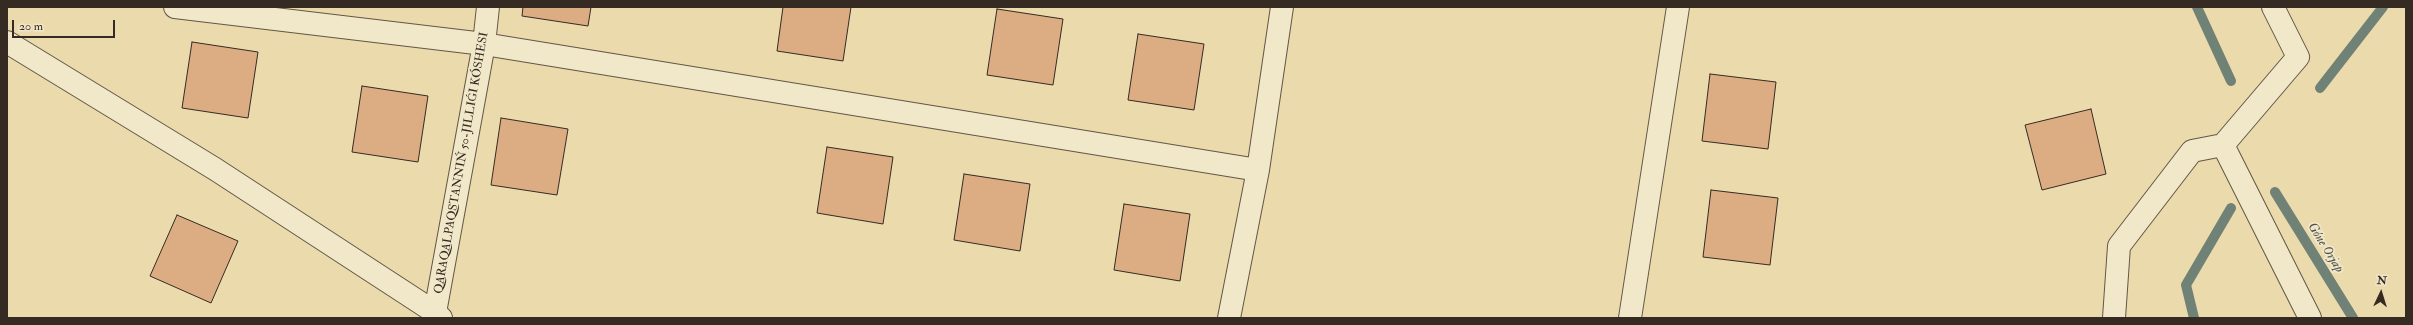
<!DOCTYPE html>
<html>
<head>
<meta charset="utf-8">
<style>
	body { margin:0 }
	#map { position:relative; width:2413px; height:325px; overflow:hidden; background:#eadaac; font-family:"IM FELL Double Pica",serif }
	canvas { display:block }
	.frame { position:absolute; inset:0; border:8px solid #352b23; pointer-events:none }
	.north { position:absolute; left:2361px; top:273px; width:40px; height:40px; -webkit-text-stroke:3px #f1e7c9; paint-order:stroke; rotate:4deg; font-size:11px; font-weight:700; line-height:16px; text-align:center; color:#352b23 }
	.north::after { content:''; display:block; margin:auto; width:14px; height:18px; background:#352b23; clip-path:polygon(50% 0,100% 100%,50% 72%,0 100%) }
	.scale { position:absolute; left:12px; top:20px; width:103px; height:18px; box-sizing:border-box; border:2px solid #352b23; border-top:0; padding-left:5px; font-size:12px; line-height:14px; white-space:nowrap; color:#352b23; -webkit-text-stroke:3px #f1e7c9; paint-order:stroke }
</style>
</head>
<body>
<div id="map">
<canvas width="2413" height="325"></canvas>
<div class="frame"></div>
<div class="north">N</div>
<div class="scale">20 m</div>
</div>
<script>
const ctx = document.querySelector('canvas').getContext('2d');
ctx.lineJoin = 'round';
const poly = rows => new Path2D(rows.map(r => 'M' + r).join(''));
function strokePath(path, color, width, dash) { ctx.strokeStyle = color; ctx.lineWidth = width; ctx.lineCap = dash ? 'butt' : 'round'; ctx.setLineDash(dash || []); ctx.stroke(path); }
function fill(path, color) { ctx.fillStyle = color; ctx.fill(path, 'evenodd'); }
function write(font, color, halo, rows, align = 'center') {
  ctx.font = font + ' "IM FELL Double Pica",serif'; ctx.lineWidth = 3.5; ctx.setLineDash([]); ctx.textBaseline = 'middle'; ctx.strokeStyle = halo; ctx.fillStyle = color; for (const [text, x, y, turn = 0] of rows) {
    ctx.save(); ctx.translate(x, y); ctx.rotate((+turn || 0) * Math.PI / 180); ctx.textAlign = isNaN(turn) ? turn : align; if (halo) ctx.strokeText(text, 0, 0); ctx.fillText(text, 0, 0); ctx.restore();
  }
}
strokePath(poly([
	[2197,7,2231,81],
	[2320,88,2383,7],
	[2275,192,2353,318],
	[2194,318,2186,285,2231,208]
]), '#708176', 10);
const building = poly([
	[523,7,591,7,588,26,522,16,523,7],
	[783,7,851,7,843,61,777,51,783,7],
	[997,9,1063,19,1053,85,987,75,997,9],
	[1138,34,1204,44,1194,110,1128,100,1138,34],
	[192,42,258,52,248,118,182,108,192,42],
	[1710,74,1776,82,1768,149,1702,141,1710,74],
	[362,86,428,96,418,162,352,152,362,86],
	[2091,109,2106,174,2042,190,2025,125,2091,109],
	[501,118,568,129,557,195,491,185,501,118],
	[827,147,893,157,883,224,817,213,827,147],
	[964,174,1030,184,1020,251,954,240,964,174],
	[1711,190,1778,198,1770,265,1703,257,1711,190],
	[1124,204,1190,214,1180,281,1114,270,1124,204],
	[177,215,238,241,211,303,150,276,177,215]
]);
fill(building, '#dcac83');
strokePath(building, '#352b23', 1);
const minor = poly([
	[175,7,484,44,1258,170],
	[7,42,215,169,436,313,441,318],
	[2223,145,2310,318],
	[434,318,484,44,488,7],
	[1229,318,1258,170,1282,7],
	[1630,318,1678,7],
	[2114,318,2119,246,2192,151,2223,145,2298,57,2273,7]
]);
strokePath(minor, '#625745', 24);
strokePath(minor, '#f1e7c9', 22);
write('12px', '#352b23', '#f1e7c9', [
	["QARAQALPAQSTANNIŃ 50-JILLIǴI KÓSHESI",462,163,-80]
]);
write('italic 13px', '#4e4f46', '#f1e7c9', [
	["Góne Orjap",2325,248,58]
]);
</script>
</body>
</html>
